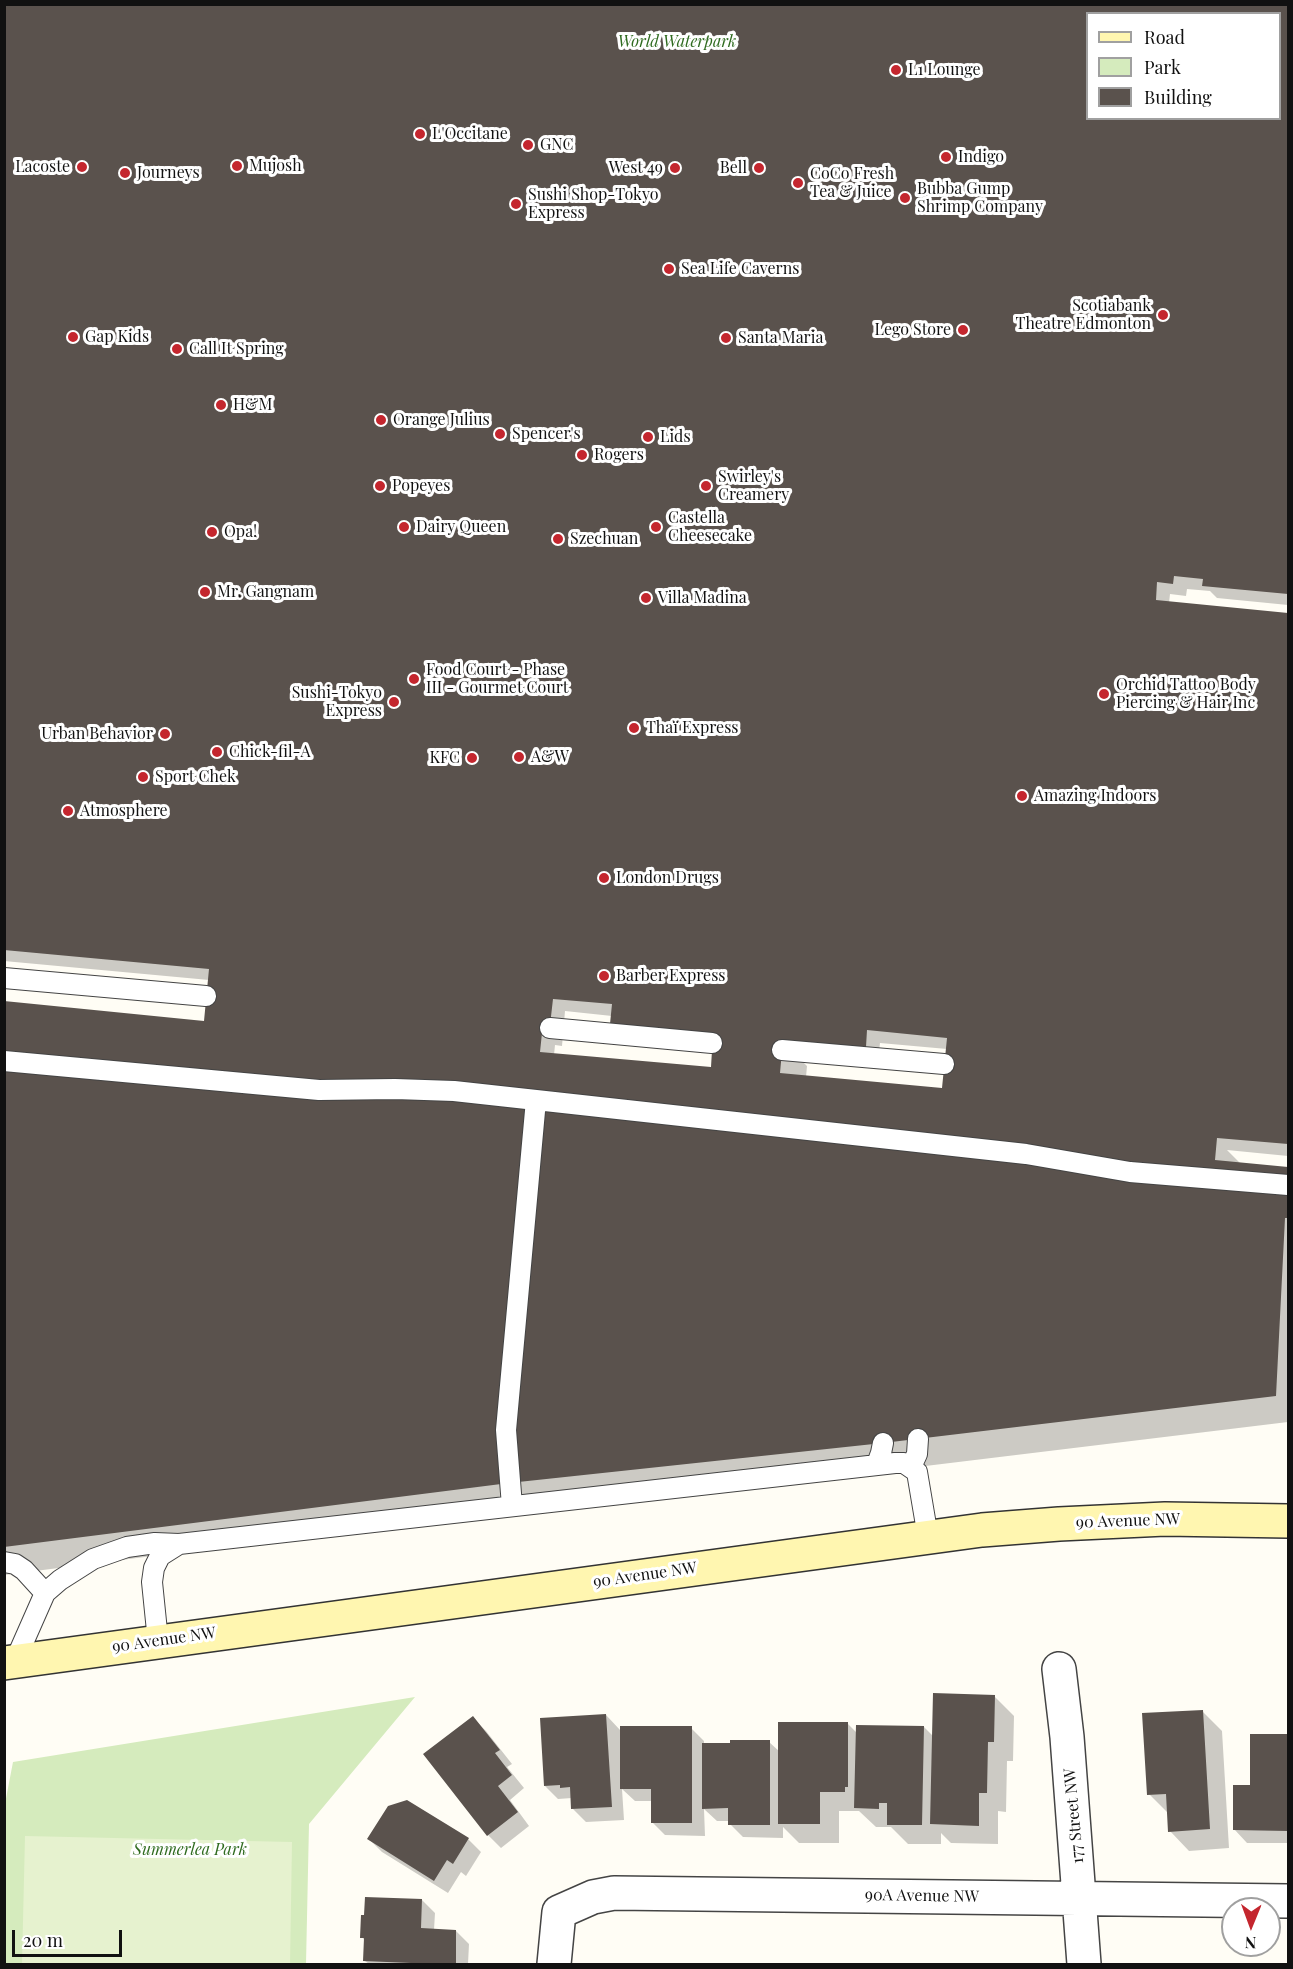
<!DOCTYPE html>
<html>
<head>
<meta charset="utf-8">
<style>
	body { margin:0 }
	#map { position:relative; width:1293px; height:1969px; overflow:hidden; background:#fffdf5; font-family:"Playfair Display",serif }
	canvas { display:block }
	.frame { position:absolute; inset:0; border:6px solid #111; pointer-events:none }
	.legend { position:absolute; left:1086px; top:12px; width:195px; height:108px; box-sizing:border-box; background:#fff; border:2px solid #a0a0a0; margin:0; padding:8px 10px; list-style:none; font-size:18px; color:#111 }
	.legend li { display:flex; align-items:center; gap:12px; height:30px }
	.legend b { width:30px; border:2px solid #a0a0a0 }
	.north { position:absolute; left:1221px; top:1897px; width:60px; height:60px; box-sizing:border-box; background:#fff; border:2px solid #a0a0a0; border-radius:50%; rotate:181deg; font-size:16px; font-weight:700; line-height:24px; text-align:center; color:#111 }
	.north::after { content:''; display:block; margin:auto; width:21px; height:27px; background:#c4262e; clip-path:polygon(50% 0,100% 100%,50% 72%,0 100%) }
	.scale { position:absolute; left:12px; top:1930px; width:110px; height:27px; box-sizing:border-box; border:3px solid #111; border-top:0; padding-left:8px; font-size:18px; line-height:21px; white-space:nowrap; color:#111; -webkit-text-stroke:4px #fff; paint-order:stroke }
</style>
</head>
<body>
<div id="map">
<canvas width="1293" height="1969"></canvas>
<div class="frame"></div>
<ul class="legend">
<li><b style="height:8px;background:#fff6b0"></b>Road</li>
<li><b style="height:16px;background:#d5ebbd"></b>Park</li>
<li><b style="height:16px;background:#5a524d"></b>Building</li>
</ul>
<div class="north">N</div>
<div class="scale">20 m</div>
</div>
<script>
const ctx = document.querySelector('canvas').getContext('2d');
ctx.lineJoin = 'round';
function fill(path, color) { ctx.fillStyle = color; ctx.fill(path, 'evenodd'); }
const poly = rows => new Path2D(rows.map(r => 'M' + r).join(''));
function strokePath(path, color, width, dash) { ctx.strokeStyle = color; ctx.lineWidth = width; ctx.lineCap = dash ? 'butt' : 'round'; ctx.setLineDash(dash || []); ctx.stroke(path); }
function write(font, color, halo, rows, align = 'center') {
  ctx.font = font + ' "Playfair Display",serif'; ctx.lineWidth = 6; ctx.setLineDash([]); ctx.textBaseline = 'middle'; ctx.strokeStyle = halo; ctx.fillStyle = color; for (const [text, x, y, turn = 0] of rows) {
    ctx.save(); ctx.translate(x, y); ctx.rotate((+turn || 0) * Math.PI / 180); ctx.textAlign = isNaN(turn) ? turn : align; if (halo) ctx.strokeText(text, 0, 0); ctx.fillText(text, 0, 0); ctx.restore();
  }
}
fill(poly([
	[415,1697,309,1824,306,1964,5,1964,4,1809,13,1762]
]), '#d5ebbd');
fill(poly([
	[25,1836,292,1842,290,1964,22,1964]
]), '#e6f2cf');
fill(poly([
	[4,4,1288,4,1288,605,1217,598,1210,591,1187,589,1186,596,1170,594,1169,603,1288,615,1288,1156,1227,1150,1241,1164,1288,1169,1288,1422,909,1468,535,1507,4,1575,4,1003,205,1023,209,980,4,961],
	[1088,14,1280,14,1280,118,1088,118],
	[565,1011,612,1016,714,1045,712,1069,554,1055,555,1045,562,1046],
	[880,1043,947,1049,943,1092,806,1077,807,1066,793,1052,878,1060],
	[994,1696,1014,1716,1013,1761,1007,1761,1006,1812,998,1811,998,1844,951,1843,941,1833,941,1844,908,1844,891,1827,876,1827,859,1811,839,1811,839,1843,799,1843,783,1827,783,1838,743,1837,730,1824,730,1821,717,1821,704,1809,705,1836,665,1835,652,1822,652,1801,635,1801,622,1789,624,1820,586,1822,573,1809,572,1798,558,1799,545,1786,606,1715,621,1731,691,1728,704,1741,704,1745,769,1742,780,1752,848,1724,857,1733,924,1727,934,1737],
	[1202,1711,1222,1731,1229,1848,1189,1851,1170,1831,1169,1814,1149,1794],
	[473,1718,486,1731,512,1764,507,1767,524,1788,510,1800,529,1826,501,1848,488,1835],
	[1252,1735,1288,1736,1288,1843,1247,1843,1234,1829,1251,1787],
	[369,1839,468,1839,481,1852,466,1876,461,1872,448,1893,382,1852],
	[422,1900,435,1913,434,1930,456,1931,469,1944,468,1964,369,1964,365,1961,365,1941,362,1937]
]), '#0003');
fill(poly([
	[4,4,1288,4,1288,594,1202,586,1203,579,1174,576,1173,584,1157,582,1156,600,1288,613,1288,1144,1217,1138,1215,1160,1288,1167,1288,1218,1285,1218,1276,1396,883,1443,509,1483,4,1547,4,1001,204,1021,209,969,4,950],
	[1088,14,1280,14,1280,118,1088,118],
	[553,999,612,1004,610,1024,713,1034,711,1067,540,1052,542,1033,549,1034],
	[867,1030,947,1038,942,1088,780,1073,783,1040,866,1047],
	[933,1693,995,1695,994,1742,988,1742,987,1793,979,1793,979,1826,930,1824],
	[1203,1710,1210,1829,1168,1832,1166,1794,1147,1795,1142,1713],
	[606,1714,612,1807,571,1809,570,1787,560,1788,560,1785,544,1786,540,1718],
	[473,1716,500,1750,495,1753,512,1775,498,1786,518,1812,487,1836,423,1754],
	[778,1722,848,1722,848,1787,845,1787,845,1792,820,1792,820,1824,778,1824],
	[856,1725,924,1726,922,1825,887,1825,887,1803,879,1803,879,1809,854,1808],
	[620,1726,692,1726,692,1823,651,1823,651,1789,620,1789],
	[1250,1734,1288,1734,1288,1831,1233,1830,1233,1785,1250,1785],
	[730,1740,770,1740,770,1825,728,1825,728,1808,702,1809,702,1743,730,1743],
	[407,1800,469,1838,453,1864,447,1860,434,1881,367,1839,388,1806],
	[365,1897,422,1899,421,1928,456,1930,456,1964,411,1964,411,1963,363,1961,364,1938,360,1938,361,1915,364,1915]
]), '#5a524d');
const lane = poly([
	[4,978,206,996],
	[550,1028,712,1043],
	[782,1050,944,1064],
	[4,1061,319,1090,395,1089,454,1091,536,1100,506,1430,512,1506],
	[536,1100,1026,1154,1130,1172,1288,1185],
	[877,1464,881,1453,883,1443],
	[911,1467,917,1454,918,1439],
	[4,1562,15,1564,24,1570,45,1593],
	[158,1641,152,1582,154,1568,160,1556,179,1544],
	[15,1661,45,1593,60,1580,93,1559,127,1547,155,1543,179,1544,895,1463,904,1463,917,1472,928,1537]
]);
const street = poly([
	[1059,1669,1067,1737,1084,1964],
	[554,1964,559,1912,593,1897,614,1893,1288,1901]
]);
const secondary = poly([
	[4,1663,982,1530,1059,1524,1165,1519,1288,1521]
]);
strokePath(lane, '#444', 22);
strokePath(street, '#444', 36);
strokePath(secondary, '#333', 36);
strokePath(lane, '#fff', 20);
strokePath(street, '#fff', 33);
strokePath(secondary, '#fff6b0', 33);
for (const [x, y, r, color] of [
	[896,70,6,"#c4262e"],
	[420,134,6,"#c4262e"],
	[528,145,6,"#c4262e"],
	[946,157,6,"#c4262e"],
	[237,166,6,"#c4262e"],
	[82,167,6,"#c4262e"],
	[675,168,6,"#c4262e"],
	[759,168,6,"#c4262e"],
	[125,173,6,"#c4262e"],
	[798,183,6,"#c4262e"],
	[905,198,6,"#c4262e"],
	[516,204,6,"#c4262e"],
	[669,269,6,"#c4262e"],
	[1163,315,6,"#c4262e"],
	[963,330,6,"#c4262e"],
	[73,337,6,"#c4262e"],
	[726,338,6,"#c4262e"],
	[177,349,6,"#c4262e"],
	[221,405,6,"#c4262e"],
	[381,420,6,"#c4262e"],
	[500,434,6,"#c4262e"],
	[648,437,6,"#c4262e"],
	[582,455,6,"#c4262e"],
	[380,486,6,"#c4262e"],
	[706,486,6,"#c4262e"],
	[404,527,6,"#c4262e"],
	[656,527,6,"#c4262e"],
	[212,532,6,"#c4262e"],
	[558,539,6,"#c4262e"],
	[205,592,6,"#c4262e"],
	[646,598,6,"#c4262e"],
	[414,679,6,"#c4262e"],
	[1104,694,6,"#c4262e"],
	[394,702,6,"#c4262e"],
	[634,728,6,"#c4262e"],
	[165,734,6,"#c4262e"],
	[217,752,6,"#c4262e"],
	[519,757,6,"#c4262e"],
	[472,758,6,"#c4262e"],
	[143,777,6,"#c4262e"],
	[1022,796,6,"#c4262e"],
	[68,811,6,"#c4262e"],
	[604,878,6,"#c4262e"],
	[604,976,6,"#c4262e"]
]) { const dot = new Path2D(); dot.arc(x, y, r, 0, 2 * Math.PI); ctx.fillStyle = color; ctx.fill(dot); strokePath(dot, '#fff', 2); }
write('italic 16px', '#2f6b1f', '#fff', [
	["World Waterpark",677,42],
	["Summerlea Park",190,1850]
]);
write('16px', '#111', '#fff', [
	["L1 Lounge",908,70],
	["L'Occitane",432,134],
	["GNC",540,145],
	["Indigo",958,157],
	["Mujosh",249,166],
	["Lacoste",70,167,"right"],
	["West 49",663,168,"right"],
	["Bell",747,168,"right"],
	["Journeys",137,173],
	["CoCo Fresh",810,174],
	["Tea & Juice",810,192],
	["Bubba Gump",917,189],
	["Shrimp Company",917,207],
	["Sushi Shop-Tokyo",528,195],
	["Express",528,213],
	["Sea Life Caverns",681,269],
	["Scotiabank",1151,306,"right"],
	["Theatre Edmonton",1151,324,"right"],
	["Lego Store",951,330,"right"],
	["Gap Kids",85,337],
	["Santa Maria",738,338],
	["Call It Spring",189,349],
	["H&M",233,405],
	["Orange Julius",393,420],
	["Spencer's",512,434],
	["Lids",660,437],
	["Rogers",594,455],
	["Swirley's",718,477],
	["Creamery",718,495],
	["Popeyes",392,486],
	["Castella",668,518],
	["Cheesecake",668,536],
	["Dairy Queen",416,527],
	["Opa!",224,532],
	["Szechuan",570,539],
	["Mr. Gangnam",217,592],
	["Villa Madina",658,598],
	["Food Court - Phase",426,670],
	["III - Gourmet Court",426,688],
	["Orchid Tattoo Body",1116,685],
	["Piercing & Hair Inc",1116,703],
	["Sushi-Tokyo",382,693,"right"],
	["Express",382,711,"right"],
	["Thaï Express",646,728],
	["Urban Behavior",153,734,"right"],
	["Chick-fil-A",229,752],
	["A&W",531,757],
	["KFC",460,758,"right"],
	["Sport Chek",155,777],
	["Amazing Indoors",1034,796],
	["Atmosphere",80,811],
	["London Drugs",616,878],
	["Barber Express",616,976]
], 'left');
write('16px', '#111', '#fff', [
	["90 Avenue NW",1128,1521,-2],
	["90 Avenue NW",645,1575,-8],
	["90 Avenue NW",164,1640,-8],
	["177 Street NW",1074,1816,-95],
	["90A Avenue NW",922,1896,1]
]);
</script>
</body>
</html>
